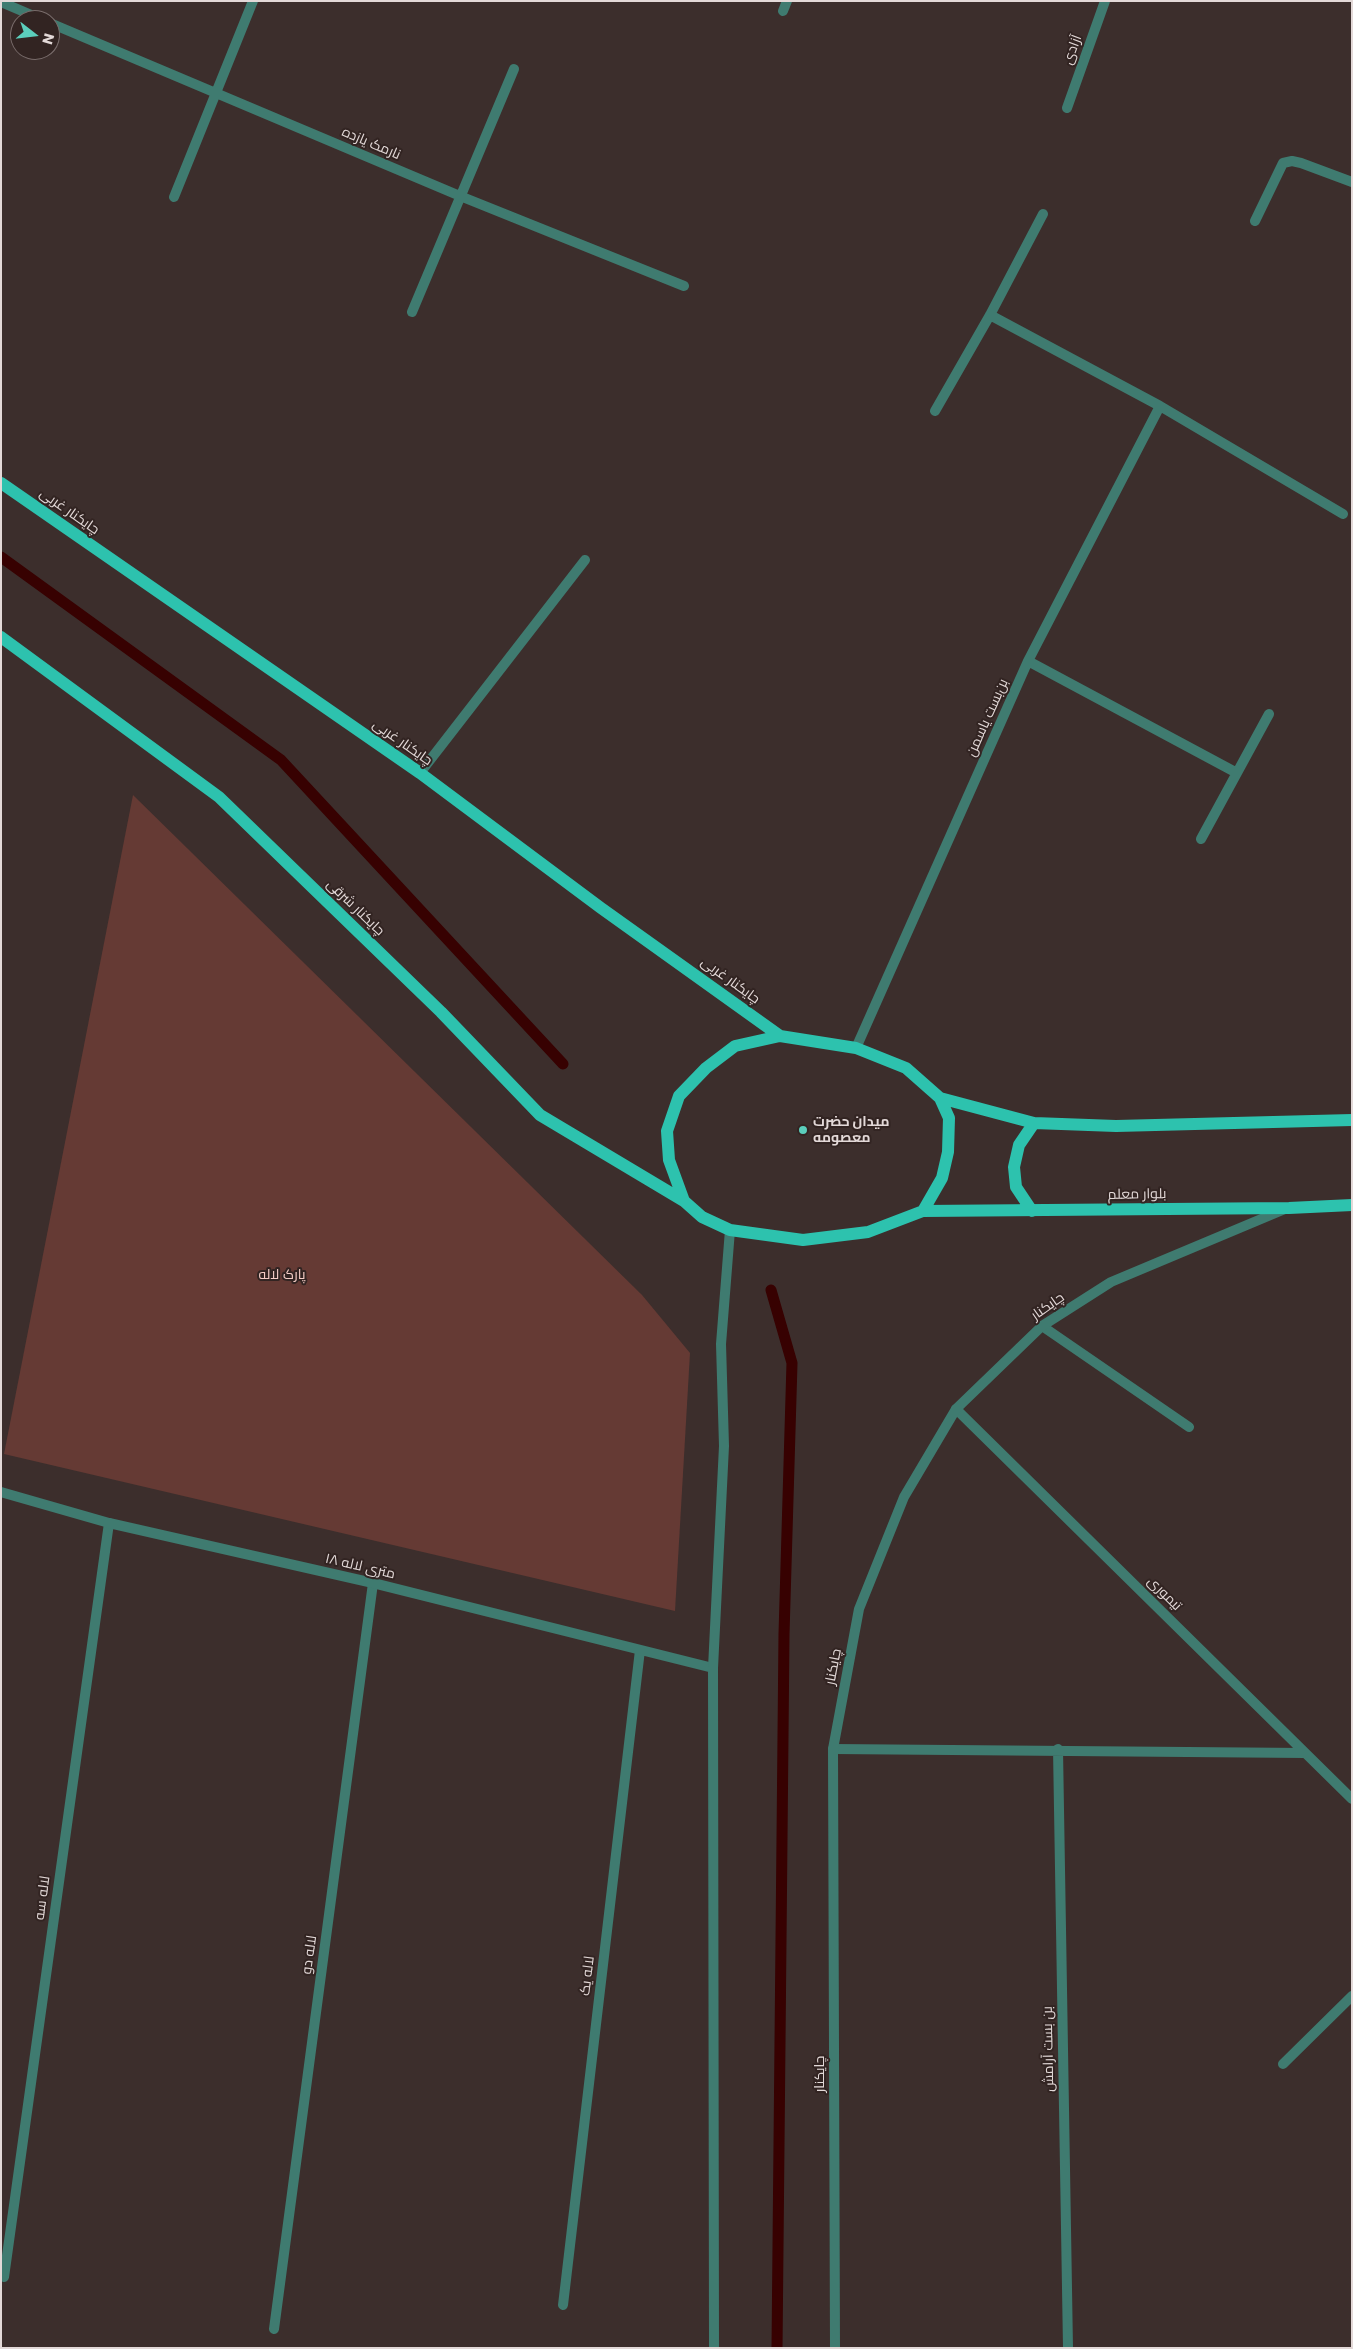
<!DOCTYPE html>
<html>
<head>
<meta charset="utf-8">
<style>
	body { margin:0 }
	#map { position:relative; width:1353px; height:2349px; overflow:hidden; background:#3c2e2c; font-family:Poppins,sans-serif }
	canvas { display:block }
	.frame { position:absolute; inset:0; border:2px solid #e3d9d8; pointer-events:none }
	.north { position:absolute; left:10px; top:10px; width:50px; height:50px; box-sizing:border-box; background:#322422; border:1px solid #796c6b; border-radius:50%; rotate:106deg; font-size:14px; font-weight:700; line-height:20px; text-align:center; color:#e3d9d8 }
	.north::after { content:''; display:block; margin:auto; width:18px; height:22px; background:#5bcebc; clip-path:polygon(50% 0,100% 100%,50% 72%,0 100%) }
</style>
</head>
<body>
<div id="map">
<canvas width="1353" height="2349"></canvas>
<div class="frame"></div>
<div class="north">N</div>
</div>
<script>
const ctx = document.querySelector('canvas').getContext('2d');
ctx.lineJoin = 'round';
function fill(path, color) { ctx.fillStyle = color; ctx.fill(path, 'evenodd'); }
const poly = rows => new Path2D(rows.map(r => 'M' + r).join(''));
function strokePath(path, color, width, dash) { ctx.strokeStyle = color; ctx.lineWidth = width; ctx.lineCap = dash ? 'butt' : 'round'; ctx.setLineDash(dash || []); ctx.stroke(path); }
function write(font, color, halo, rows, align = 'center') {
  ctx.font = font + ' Poppins,Cairo,sans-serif'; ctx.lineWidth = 4; ctx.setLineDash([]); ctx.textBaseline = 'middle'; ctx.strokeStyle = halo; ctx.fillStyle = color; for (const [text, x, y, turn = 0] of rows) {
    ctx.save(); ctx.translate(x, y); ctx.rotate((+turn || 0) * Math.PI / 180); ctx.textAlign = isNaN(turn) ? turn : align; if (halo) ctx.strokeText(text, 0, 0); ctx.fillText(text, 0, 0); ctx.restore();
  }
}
fill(poly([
	[133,795,642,1295,690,1353,675,1611,4,1454]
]), '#653a34');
strokePath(poly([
	[1,557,281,760,563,1064],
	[771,1290,792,1363,784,1634,777,2348]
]), '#370101', 11);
strokePath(poly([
	[783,11,787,1],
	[1067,108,1105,1],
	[4,2277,109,1523],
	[274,2329,373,1583]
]), '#3f7b70', 10);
strokePath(poly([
	[1,2,43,20],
	[50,23,460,196,684,286],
	[174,197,253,1],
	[1255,221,1283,163,1292,161,1301,163,1352,182],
	[412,312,514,69],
	[990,315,1160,406,1343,514],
	[935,411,990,315,1043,214],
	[1028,661,1237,773],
	[420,773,585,560],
	[1201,839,1269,714],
	[856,1048,1028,661,1160,406],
	[1042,1326,1189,1427],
	[956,1409,1352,1799],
	[1,1492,109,1523,373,1583,713,1668],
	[833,1749,1305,1753],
	[1058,1749,1068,2348],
	[1283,2064,1352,1996],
	[563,2305,640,1650]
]), '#3f7b70', 10);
strokePath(poly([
	[714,2348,713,1668,724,1446,721,1344,730,1230],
	[835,2348,833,1749,859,1609,904,1497,956,1409,1042,1326,1111,1282,1285,1209]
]), '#3f7b70', 10);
strokePath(poly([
	[1,483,420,773,601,908,780,1036],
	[1,637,219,797,441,1012,540,1115,684,1201],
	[780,1036,856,1048,906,1068,940,1098,949,1118,948,1152,942,1178,923,1211,868,1232,803,1240,730,1230,702,1217,684,1201,669,1160,667,1131,679,1096,706,1068,735,1046,780,1036],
	[940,1098,1034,1123,1116,1126,1352,1120],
	[923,1211,1289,1208,1352,1205],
	[1032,1211,1016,1187,1014,1167,1019,1145,1034,1123]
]), '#2dc2ae', 12);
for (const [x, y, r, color] of [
	[803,1130,5,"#5bcebc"]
]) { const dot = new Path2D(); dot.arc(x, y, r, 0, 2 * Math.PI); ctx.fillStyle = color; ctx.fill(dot); strokePath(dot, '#322422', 2); }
write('14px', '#e3d9d8', '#322422', [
	["آزادی",1073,50,-70],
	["نارمک یازده",371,144,23],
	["چایکنار غربی",69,512,35],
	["بن‌بست یاسمن",988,718,-66],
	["چایکنار غربی",402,743,35],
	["چایکنار شرقی",355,908,44],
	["چایکنار غربی",730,981,36],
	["بلوار معلم",1137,1195,-1],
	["چایکنار",1048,1307,-35],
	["۱۸ متری لاله",360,1567,13],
	["تیموری",1164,1594,45],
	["چایکنار",834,1667,-79],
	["لاله سه",43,1898,-82],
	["لاله دو",310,1955,-82],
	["لاله یک",588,1976,-83],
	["بن بست آرامش",1049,2049,-91],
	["چایکنار",820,2074,-90]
]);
write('bold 14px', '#e3d9d8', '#322422', [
	["میدان حضرت",813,1122],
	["معصومه",813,1138]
], 'left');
write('14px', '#f3ccc5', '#322422', [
	["پارک لاله",282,1275]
]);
</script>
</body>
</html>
